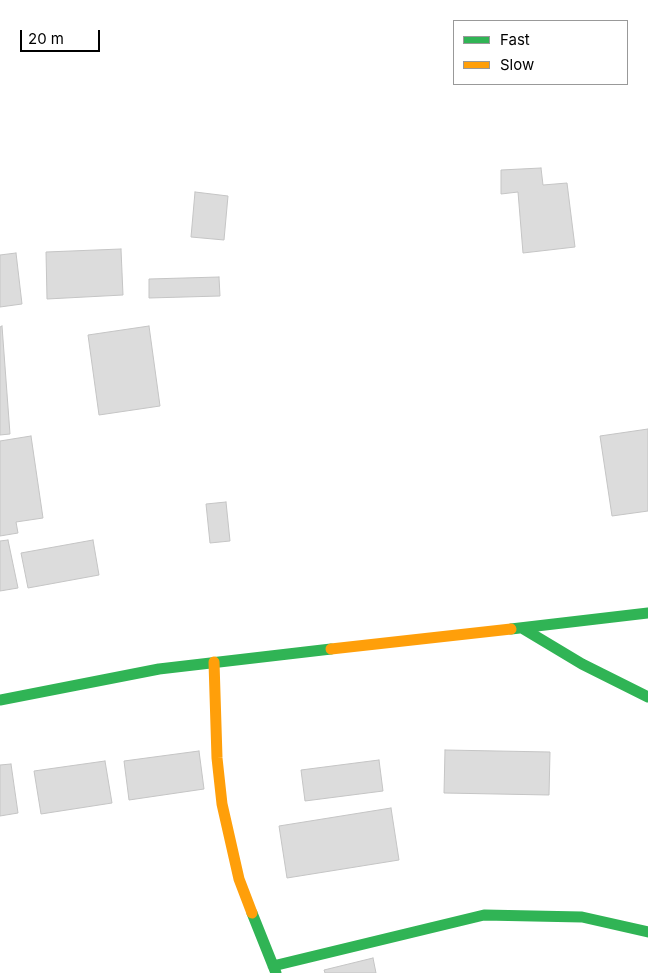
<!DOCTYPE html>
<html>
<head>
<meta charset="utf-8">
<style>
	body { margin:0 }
	#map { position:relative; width:648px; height:973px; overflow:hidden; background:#fff; font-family:Inter,sans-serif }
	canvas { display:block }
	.legend { position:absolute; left:453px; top:20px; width:175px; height:65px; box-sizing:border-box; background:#fff; border:1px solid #999; margin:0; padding:6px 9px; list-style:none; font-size:15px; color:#000 }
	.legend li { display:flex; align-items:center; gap:10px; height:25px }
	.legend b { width:25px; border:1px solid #999 }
	.scale { position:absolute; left:20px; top:30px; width:80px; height:22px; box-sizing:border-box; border:2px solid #000; border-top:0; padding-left:6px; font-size:15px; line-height:18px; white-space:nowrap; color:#000; -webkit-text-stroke:4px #fff; paint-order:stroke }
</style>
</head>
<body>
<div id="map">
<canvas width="648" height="973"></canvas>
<ul class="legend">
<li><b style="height:6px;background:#30b455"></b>Fast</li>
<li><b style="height:6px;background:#ff9f0a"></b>Slow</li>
</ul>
<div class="scale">20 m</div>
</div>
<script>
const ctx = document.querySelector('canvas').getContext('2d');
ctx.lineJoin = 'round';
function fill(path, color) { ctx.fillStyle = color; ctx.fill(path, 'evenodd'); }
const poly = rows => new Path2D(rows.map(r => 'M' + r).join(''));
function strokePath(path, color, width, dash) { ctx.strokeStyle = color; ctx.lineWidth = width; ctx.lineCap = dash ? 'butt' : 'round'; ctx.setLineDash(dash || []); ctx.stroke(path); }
const building = poly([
	[541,168,543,185,567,183,575,247,523,253,518,192,501,194,501,170,541,168],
	[195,192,228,196,224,240,191,237,195,192],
	[121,249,123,295,47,299,46,252,121,249],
	[16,253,22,304,0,307,0,255,16,253],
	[219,277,220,296,149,298,149,279,219,277],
	[2,326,10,434,0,435,0,327,2,326],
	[149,326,160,406,99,415,88,335,149,326],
	[648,429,648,511,612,516,600,436,648,429],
	[31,436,43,518,16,522,18,533,0,536,0,441,31,436],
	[226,502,230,541,210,543,206,504,226,502],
	[8,540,18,588,0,591,0,541,8,540],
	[93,540,99,575,28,588,21,553,93,540],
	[445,750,550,752,549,795,444,793,445,750],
	[199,751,204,789,129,800,124,761,199,751],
	[379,760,383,791,305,801,301,770,379,760],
	[105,761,112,803,41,814,34,771,105,761],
	[11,764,18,813,0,816,0,765,11,764],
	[391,808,399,860,287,878,279,826,391,808],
	[373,958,376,973,325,973,324,970,373,958]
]);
fill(building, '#dcdcdc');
strokePath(building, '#c5c5c5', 1);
strokePath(poly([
	[522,628,582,664,648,697],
	[511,629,648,613],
	[0,700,159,669,331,649],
	[252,913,276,973],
	[273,966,484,915,582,917,648,932]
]), '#30b455', 11);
strokePath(poly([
	[331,649,511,629],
	[214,662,217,758,222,804,239,879,252,913]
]), '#ff9f0a', 11);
</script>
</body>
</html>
